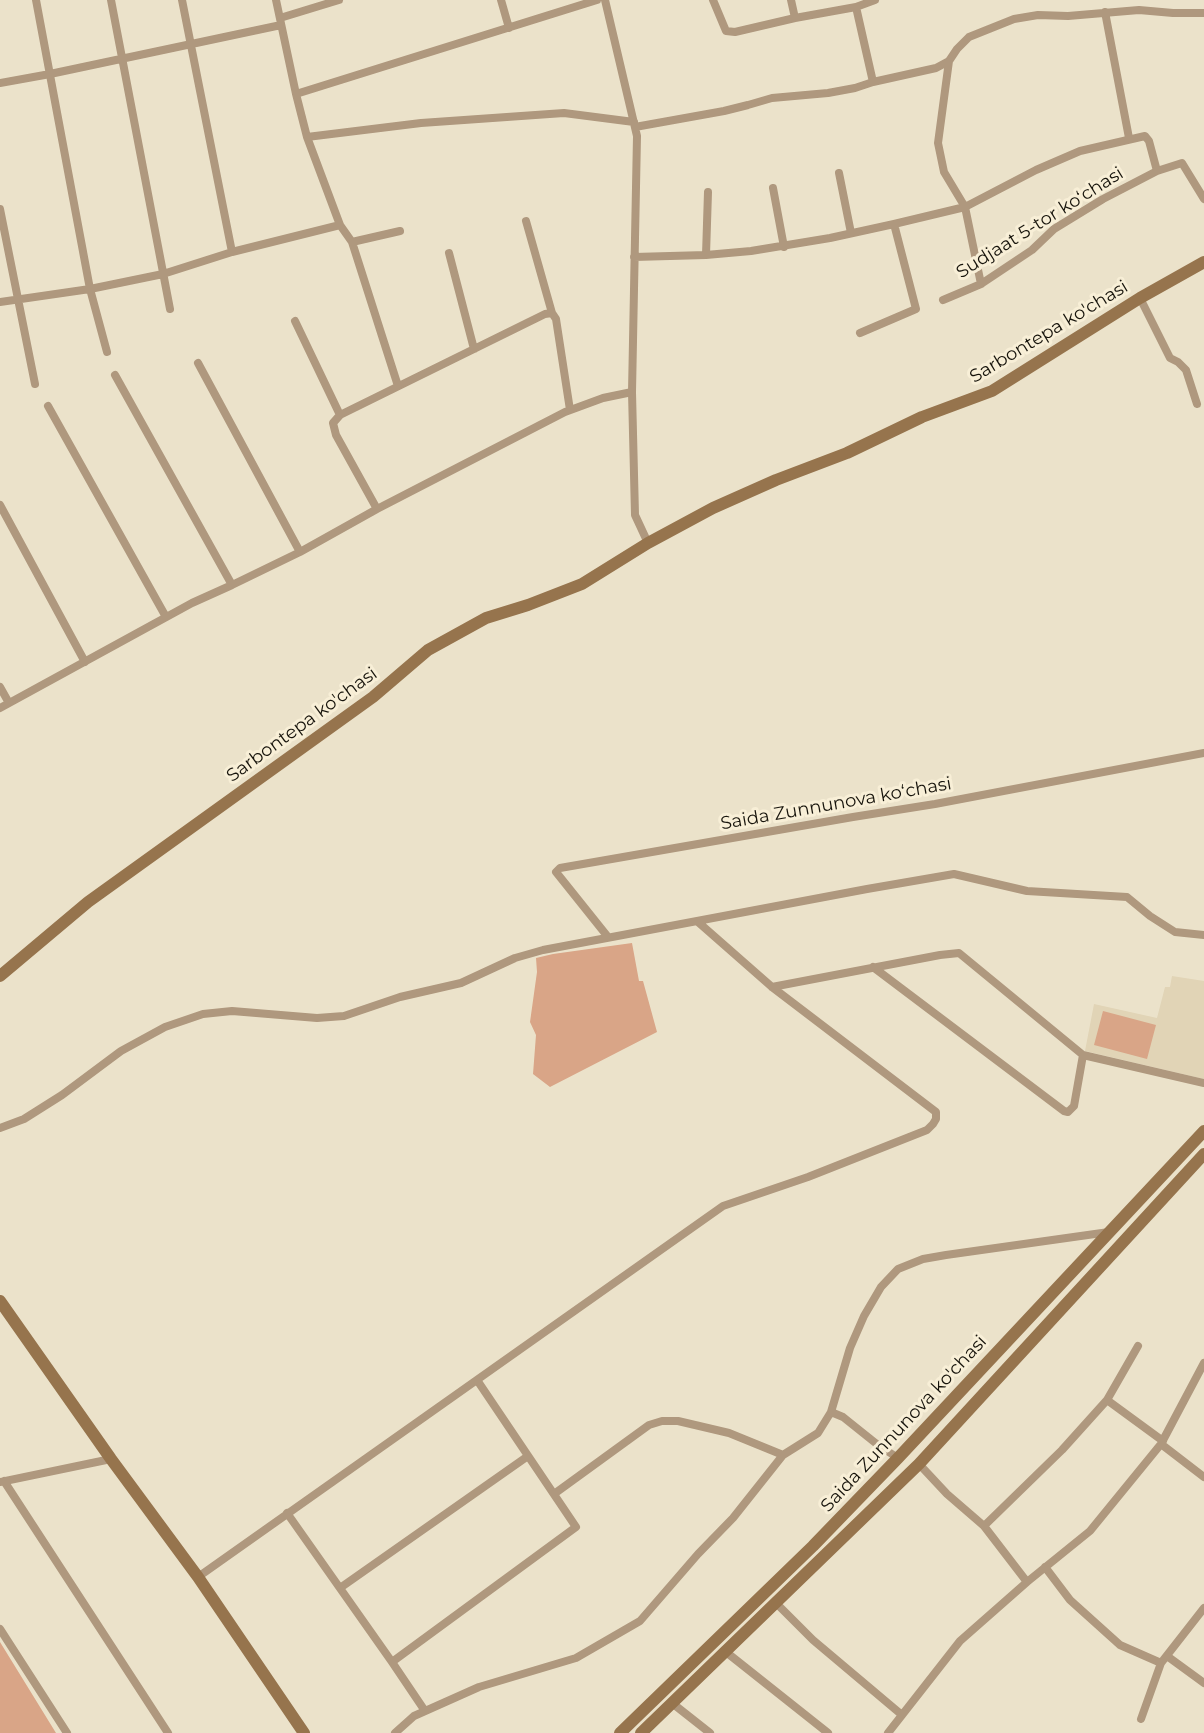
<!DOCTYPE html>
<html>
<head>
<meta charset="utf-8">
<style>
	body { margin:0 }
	canvas { display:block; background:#ebe2ca }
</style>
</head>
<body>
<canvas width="1204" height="1733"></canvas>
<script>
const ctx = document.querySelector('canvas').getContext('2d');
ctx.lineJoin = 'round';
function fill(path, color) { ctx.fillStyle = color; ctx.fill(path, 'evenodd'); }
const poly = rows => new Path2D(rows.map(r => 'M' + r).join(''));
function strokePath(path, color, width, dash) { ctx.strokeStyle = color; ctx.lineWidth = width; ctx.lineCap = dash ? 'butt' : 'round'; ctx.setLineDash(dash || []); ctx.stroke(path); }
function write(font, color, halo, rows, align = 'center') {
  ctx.font = font + ' Montserrat,sans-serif'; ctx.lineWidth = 6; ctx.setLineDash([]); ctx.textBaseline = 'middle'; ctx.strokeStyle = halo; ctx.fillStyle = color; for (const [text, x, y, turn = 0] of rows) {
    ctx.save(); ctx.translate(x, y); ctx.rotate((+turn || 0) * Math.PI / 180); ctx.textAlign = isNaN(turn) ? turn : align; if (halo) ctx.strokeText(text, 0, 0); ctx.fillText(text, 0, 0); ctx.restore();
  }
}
fill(poly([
	[1172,976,1204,981,1204,1079,1085,1051,1094,1004,1157,1018,1165,987,1170,987]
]), '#e1d4b6');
fill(poly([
	[632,943,639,981,643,981,657,1032,550,1087,533,1074,536,1035,530,1022,537,972,536,958,553,954],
	[1103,1011,1156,1025,1147,1059,1094,1045],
	[0,1642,56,1733,0,1733]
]), '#d9a587');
strokePath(poly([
	[36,0,90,289,107,352],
	[111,0,170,309],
	[182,0,232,252],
	[276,0,296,94,307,137,340,225,352,242,398,386],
	[501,0,509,28],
	[605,0,637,136,632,392,635,515,648,543],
	[713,0,726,31,735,32,795,18],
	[791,0,795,18,856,7,873,82],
	[856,7,875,0],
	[1105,12,1129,138],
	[280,18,339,0],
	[949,61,938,143,944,172,965,207,981,284],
	[0,83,50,74,281,25],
	[296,94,597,0],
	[635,127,724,111,748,105,772,98,828,93,855,88,873,82,936,68,949,61,957,49,969,37,1014,19,1038,15,1068,16,1139,10,1173,13,1204,13],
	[307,137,421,123,564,113,634,122],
	[839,173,851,233],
	[773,188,784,247],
	[0,209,35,384],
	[526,221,552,313],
	[352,242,400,231],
	[449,253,474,349],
	[706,255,708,192],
	[634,257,706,255,751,251,830,238,894,224,965,207,1036,170,1080,151,1145,136,1149,141,1157,171],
	[1140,298,1170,358,1178,362,1186,370,1197,404],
	[943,300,981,284,1032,250,1054,229,1103,199,1157,171,1182,163,1204,199],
	[0,302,90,289,163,274,232,252,340,225],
	[295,321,340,415],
	[860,333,916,309,894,224],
	[198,363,300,552],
	[115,375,232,585],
	[48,406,166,617],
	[0,505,85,662],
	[377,509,336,435,333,423,340,415,545,314,552,313,556,319,570,410],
	[0,687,9,703],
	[0,708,192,603,232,585,300,552,377,509,565,412,603,398,632,392],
	[608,937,556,872,560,868,853,817,935,804,1204,753],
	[873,967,1064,1111,1068,1112,1074,1106,1083,1055],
	[772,987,940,955,959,953,1083,1055,1204,1083],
	[0,1128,24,1119,62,1095,121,1051,165,1027,203,1014,232,1011,317,1018,344,1016,400,997,461,983,515,958,543,950,867,889,954,874,1027,891,1127,897,1150,916,1175,932,1204,935],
	[1107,1400,1163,1441],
	[831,1412,843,1417,878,1445,898,1458],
	[1161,1444,1204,1477],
	[919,1464,947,1494,984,1526,1027,1582],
	[4,1481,168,1733],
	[0,1482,111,1459],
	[554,1494,649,1425,662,1421,678,1421,729,1433,783,1455],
	[287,1513,392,1662,425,1711],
	[984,1526,1062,1450,1107,1400,1138,1346],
	[1045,1567,1070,1600,1120,1645,1161,1663,1204,1608],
	[198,1577,723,1206,808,1177,927,1130,933,1124,936,1119,936,1112,772,987,698,922],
	[340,1588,528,1456],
	[776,1603,813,1640,902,1715],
	[0,1629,67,1733],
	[726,1652,828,1733],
	[1167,1656,1204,1683],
	[392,1662,576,1527,477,1380],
	[672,1703,710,1733],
	[1141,1719,1161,1663],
	[395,1733,414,1716,479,1687,576,1658,640,1621,698,1554,733,1518,783,1455,818,1433,831,1412,850,1348,864,1316,881,1287,898,1269,923,1259,946,1255,1109,1232],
	[888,1733,960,1641,1027,1582,1090,1531,1161,1444,1204,1363]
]), '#af987e', 8);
strokePath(poly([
	[0,976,88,902,373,697,428,650,486,618,528,605,582,584,648,543,713,508,776,480,847,453,922,417,992,391,1140,298,1204,262],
	[0,1301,111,1459,198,1577,304,1733],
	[620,1733,813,1546,898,1458,1204,1131],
	[641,1733,919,1464,1204,1154]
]), '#96744d', 12);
write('18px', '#16130b', '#f8efd7', [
	["Sudjaat 5-tor koʻchasi",1040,223,-32],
	["Sarbontepa ko'chasi",1049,332,-31],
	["Sarbontepa ko'chasi",302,725,-36],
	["Saida Zunnunova koʻchasi",836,804,-10],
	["Saida Zunnunova ko'chasi",904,1424,-47]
]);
</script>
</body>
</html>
